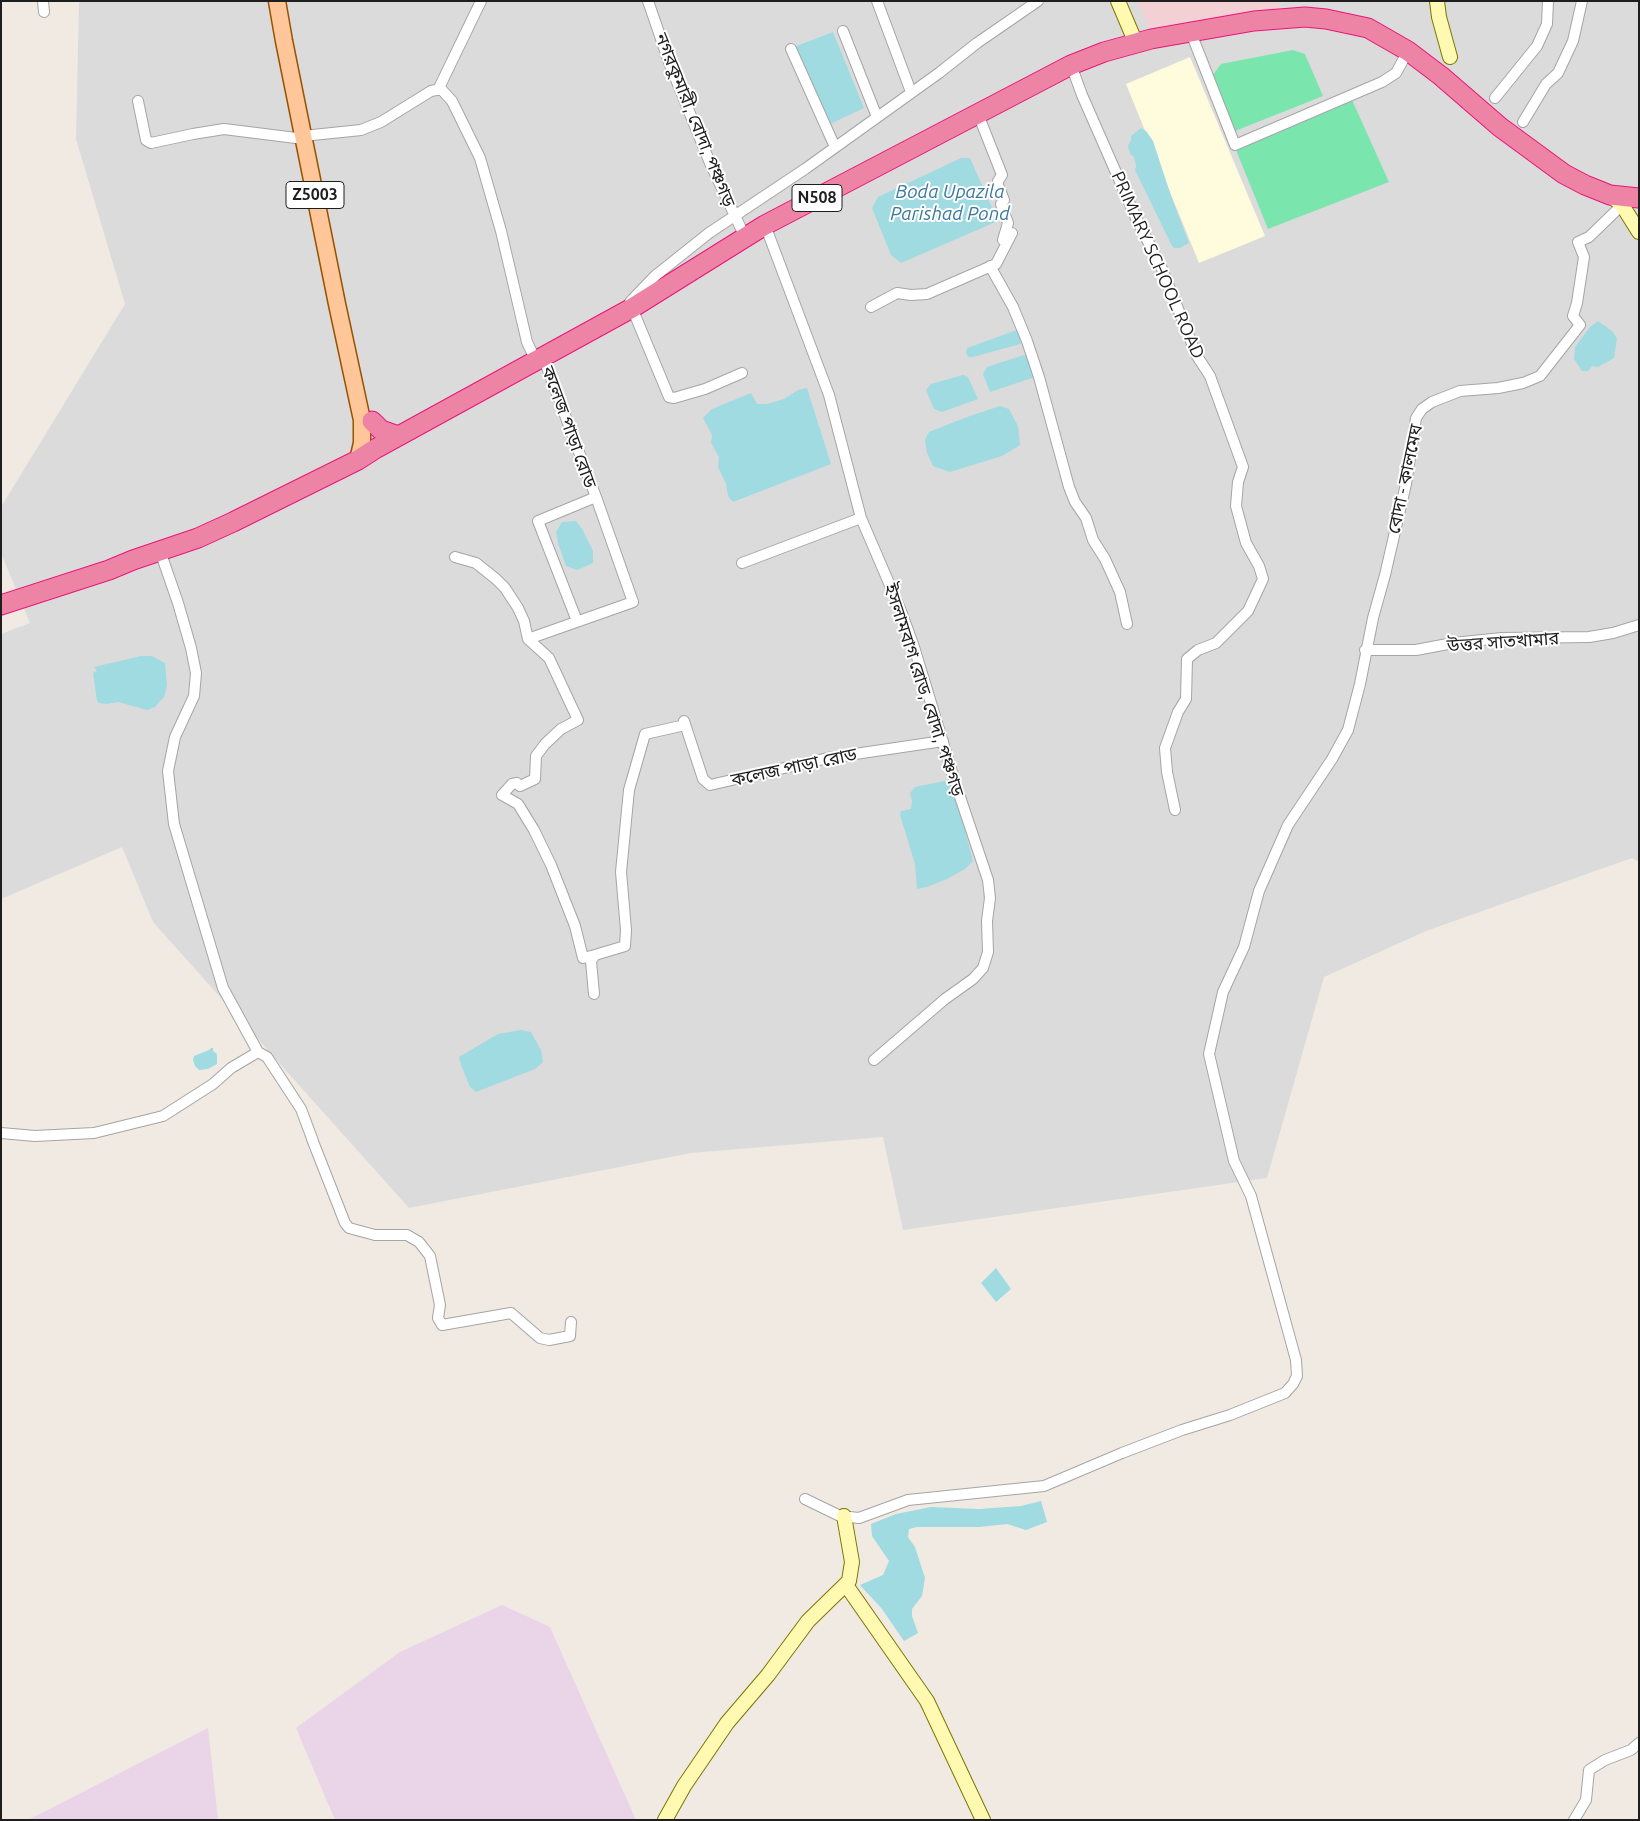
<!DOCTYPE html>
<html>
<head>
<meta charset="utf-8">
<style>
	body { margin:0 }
	#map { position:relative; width:1640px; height:1821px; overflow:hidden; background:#f0eae3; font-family:Ubuntu,sans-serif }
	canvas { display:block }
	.frame { position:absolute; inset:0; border:2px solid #1e1e1e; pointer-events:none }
</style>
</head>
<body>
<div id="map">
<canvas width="1640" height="1821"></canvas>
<div class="frame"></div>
</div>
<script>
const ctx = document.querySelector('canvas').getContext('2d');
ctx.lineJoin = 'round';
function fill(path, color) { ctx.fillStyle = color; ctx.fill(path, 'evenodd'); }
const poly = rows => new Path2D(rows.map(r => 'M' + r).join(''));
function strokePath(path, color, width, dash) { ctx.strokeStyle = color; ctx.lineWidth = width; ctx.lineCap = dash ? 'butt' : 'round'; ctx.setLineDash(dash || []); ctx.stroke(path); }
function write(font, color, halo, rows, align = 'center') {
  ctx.font = font + ' Ubuntu,"Noto Sans Bengali",sans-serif'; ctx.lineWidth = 4; ctx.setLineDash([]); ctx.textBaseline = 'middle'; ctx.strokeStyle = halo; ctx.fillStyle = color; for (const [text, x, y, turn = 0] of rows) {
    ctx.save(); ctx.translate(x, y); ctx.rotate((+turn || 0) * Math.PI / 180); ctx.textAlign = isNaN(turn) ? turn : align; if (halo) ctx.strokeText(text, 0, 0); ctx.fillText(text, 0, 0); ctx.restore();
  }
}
fill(poly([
	[79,1,1639,1,1639,862,1632,858,1426,931,1324,977,1267,1178,903,1230,883,1137,691,1153,409,1208,153,922,122,847,1,899,1,634,30,623,1,553,1,507,125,304,76,139]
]), '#dcdbdb');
fill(poly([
	[1137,1,1278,1,1280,10,1153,36]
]), '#f2d0d3');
fill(poly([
	[502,1605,550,1627,636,1820,335,1820,296,1728,400,1652],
	[208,1728,218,1820,28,1820]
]), '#e9d4e8');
fill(poly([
	[1190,57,1265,236,1199,263,1126,84]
]), '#fffbdd');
fill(poly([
	[1293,50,1305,54,1323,96,1235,131,1212,76,1221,64],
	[1352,100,1389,182,1268,229,1236,150]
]), '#7ae6ae');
fill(poly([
	[833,32,864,108,828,125,794,47],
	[1141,128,1146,131,1153,141,1171,196,1189,243,1180,248,1174,248,1171,244,1135,170,1136,166,1134,157,1130,154,1128,146,1131,140,1131,136],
	[961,158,970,158,998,221,901,263,891,255,872,208,878,197],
	[1598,321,1612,331,1617,338,1614,358,1598,367,1592,366,1588,371,1582,371,1574,359,1575,347,1590,327],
	[1017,330,1023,339,1020,344,973,357,968,357,966,352,967,348],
	[1024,355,1029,355,1035,377,990,392,983,374,987,367],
	[963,375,968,377,978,399,942,412,934,409,926,390,931,384],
	[807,388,831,464,733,502,728,496,726,484,718,467,719,457,711,443,712,435,703,418,712,409,751,393,757,404,767,404,784,399,798,390],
	[1000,406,1009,409,1018,426,1020,445,1002,456,950,472,933,466,927,453,925,440,929,432,967,417],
	[576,521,582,529,593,551,593,563,577,570,566,566,558,543,556,532,562,522],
	[141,656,152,656,165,663,167,686,164,697,155,707,147,710,118,702,107,704,99,703,97,701,93,673,97,671,94,667],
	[945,781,950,787,959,808,973,861,965,869,947,879,927,887,917,889,915,864,900,815,901,811,911,809,912,801,910,793,915,787],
	[521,1030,531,1032,541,1050,543,1062,535,1069,476,1092,470,1087,461,1065,459,1057,498,1034],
	[211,1048,213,1048,213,1051,217,1054,217,1064,208,1069,199,1070,195,1066,193,1060,194,1056,209,1050],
	[996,1268,1011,1289,996,1302,981,1283],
	[1041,1501,1047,1522,1026,1530,1007,1524,979,1527,917,1527,909,1529,908,1537,915,1547,925,1578,922,1596,912,1609,912,1616,918,1633,904,1641,882,1609,860,1585,883,1575,889,1561,872,1536,871,1524,896,1514,931,1507,979,1509,1021,1506]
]), '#9fdbe1');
const street = poly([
	[43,1,44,12],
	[648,1,669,62,710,163,745,237],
	[877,1,911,92],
	[843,31,877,117],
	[1191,33,1235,145,1382,82,1396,73,1408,51],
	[791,49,835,147],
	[1071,65,1082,95,1136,218,1162,269,1197,356,1210,376,1243,467,1238,482,1236,506,1246,543,1259,566,1263,579,1248,611,1216,643,1198,650,1187,659,1186,699,1178,712,1165,748,1167,772,1175,810],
	[438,90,481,1],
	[1495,98,1537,46,1547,24,1548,1],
	[138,101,146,140,151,143,193,134,224,129,304,139],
	[978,114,1002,175,998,181,998,185,1004,200,1001,204,1002,207,1008,223,1003,240],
	[1523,122,1546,84,1558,73,1573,41,1582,1],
	[303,136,361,130,381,122,431,91,441,89,452,101,480,158,501,231,527,342,536,361],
	[765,225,829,395,861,518,901,611,914,647,955,782,988,880,990,898,987,921,988,952,983,968,973,979,945,999,874,1060],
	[990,266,1013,307,1027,341,1039,377,1069,487,1075,502,1086,518,1093,540,1105,559,1120,592,1127,624],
	[630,302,655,276,709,233,805,169,939,73,977,43,1038,1],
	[871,307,897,293,911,295,927,294,996,264,1012,233],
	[632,308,669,397,674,398,705,389,742,373],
	[543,357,596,497,538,521,577,621],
	[160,551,178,603,191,648,196,673,194,696,175,737,168,771,174,824,223,988,258,1052],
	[455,557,476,563,496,579,505,588,518,608,524,621,528,639,633,602,596,497],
	[742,563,861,518],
	[528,639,549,658,578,720,561,729,545,744,536,756,535,779,520,786,517,783,512,784,502,795,518,804,534,830,551,865,575,926,583,958,595,955],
	[1365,650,1416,650,1453,643,1502,638,1589,637,1613,633,1639,625],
	[684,721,703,779,710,785,828,758,943,741],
	[594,994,591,961,595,955,625,946,626,930,621,872,629,790,645,734,685,725],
	[1,1133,35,1136,94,1133,163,1116,213,1084,231,1068,258,1052,267,1057,301,1109,313,1141],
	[312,1139,345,1223,349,1228,375,1235,407,1235,419,1242,430,1256,440,1305,438,1318,442,1325,511,1313,540,1338,549,1340,570,1336,571,1322],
	[805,1499,840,1516,859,1518,908,1500,1044,1486,1122,1453,1182,1430,1230,1415,1285,1393,1293,1384,1297,1376,1296,1360,1251,1196,1234,1161,1209,1054,1223,992,1244,947,1259,891,1288,825,1332,759,1348,730,1360,684,1373,618,1385,575,1406,484,1416,418,1422,409,1432,402,1460,391,1498,388,1523,383,1540,376,1580,325,1573,316,1577,303,1584,257,1578,242,1589,237,1622,205],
	[1574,1820,1586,1800,1589,1770,1605,1760,1631,1750,1639,1743]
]);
const secondary = poly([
	[1118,1,1135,41],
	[1437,1,1439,17,1450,57],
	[1610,195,1622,205,1639,232],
	[846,1585,927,1701,983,1820],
	[665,1820,684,1786,727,1723,768,1675,808,1621,849,1581,852,1562,844,1516]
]);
const primary = poly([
	[277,1,284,41,337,304,362,420,362,443,358,460]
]);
const highway = poly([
	[372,421,381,430,398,436],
	[1,605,109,570,133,560,198,538,233,522,358,460,375,449,632,308,765,225,1071,65,1104,52,1151,39,1254,21,1305,17,1326,19,1368,28,1408,51,1441,76,1500,127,1564,174,1585,185,1610,195,1639,198]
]);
strokePath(street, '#a5a5a5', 12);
strokePath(secondary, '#7a7700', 16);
strokePath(primary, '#985200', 19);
strokePath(highway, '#e81578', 21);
strokePath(street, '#fff', 10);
strokePath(secondary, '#fff9b2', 14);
strokePath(primary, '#ffc699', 16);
strokePath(highway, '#ee84a5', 19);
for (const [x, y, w] of [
	[315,195,58],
	[817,198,50]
]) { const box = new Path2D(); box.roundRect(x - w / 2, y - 13.5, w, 27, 4); ctx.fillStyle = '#fff'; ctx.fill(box); strokePath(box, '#1e1e1e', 1); }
write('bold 16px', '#1e1e1e', null, [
	["Z5003",315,195],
	["N508",817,198]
]);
write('18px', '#1e1e1e', '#fff', [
	["নগরকুমারী, বোদা, পঞ্চগড়",695,120,68],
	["PRIMARY SCHOOL ROAD",1158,265,66],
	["কলেজ পাড়া রোড",569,427,70],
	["বোদা - কালমেঘ",1405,479,-78],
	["উত্তর সাতখামার",1503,642,-4],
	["ইসলামবাগ রোড, বোদা, পঞ্চগড়",924,690,72],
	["কলেজ পাড়া রোড",794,767,-12]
]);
write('italic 19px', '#3b789c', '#fff', [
	["Boda Upazila",950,192],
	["Parishad Pond",950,214]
]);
</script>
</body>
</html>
